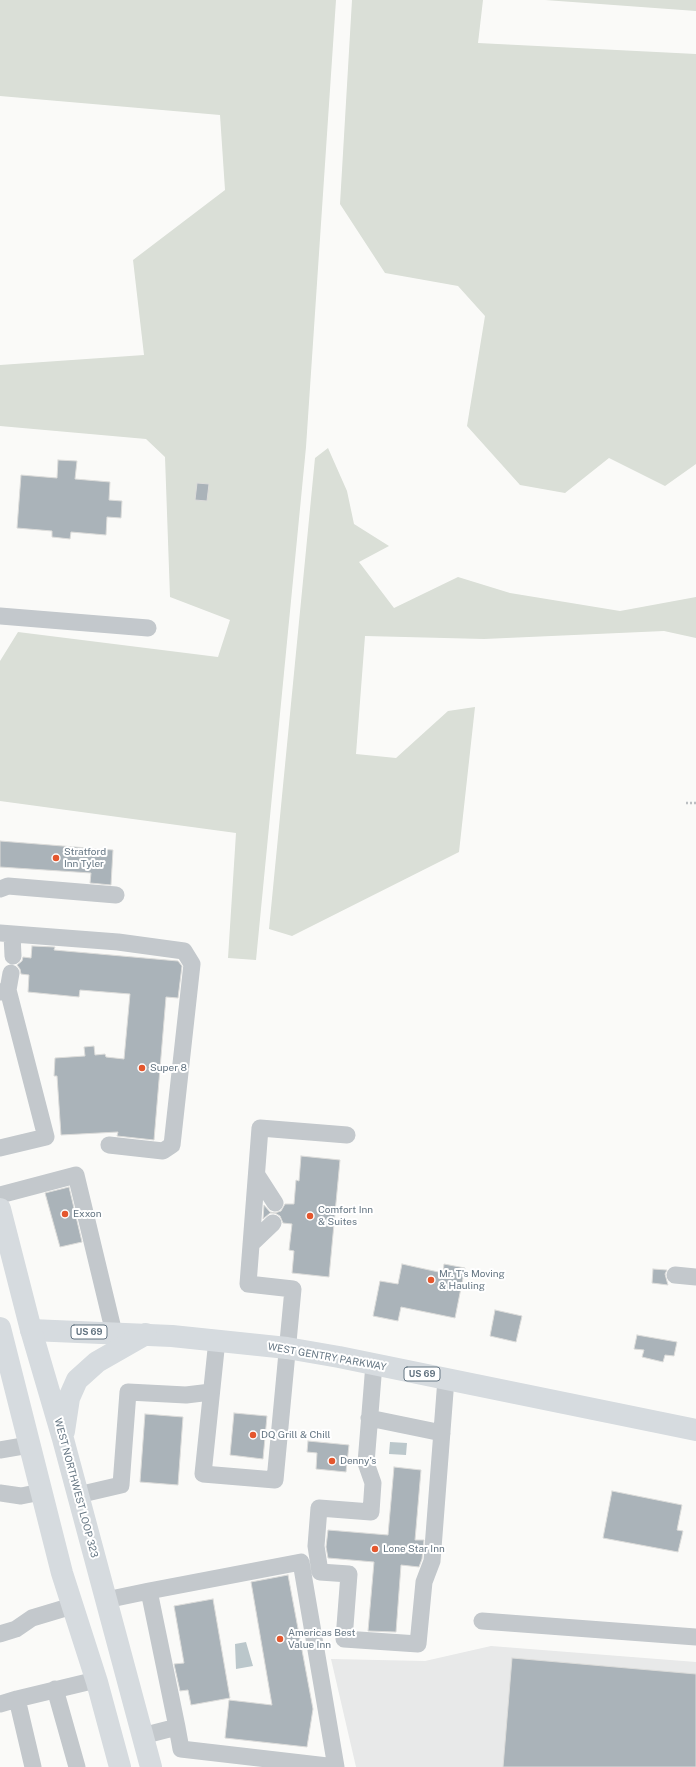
<!DOCTYPE html>
<html>
<head>
<meta charset="utf-8">
<style>
	body { margin:0 }
	canvas { display:block; background:#fafaf8 }
</style>
</head>
<body>
<canvas width="696" height="1767"></canvas>
<script>
const ctx = document.querySelector('canvas').getContext('2d');
ctx.lineJoin = 'round';
function fill(path, color) { ctx.fillStyle = color; ctx.fill(path, 'evenodd'); }
const poly = rows => new Path2D(rows.map(r => 'M' + r).join(''));
function strokePath(path, color, width, dash) { ctx.strokeStyle = color; ctx.lineWidth = width; ctx.lineCap = dash ? 'butt' : 'round'; ctx.setLineDash(dash || []); ctx.stroke(path); }
function write(font, color, halo, rows, align = 'center') {
  ctx.font = font + ' "Public Sans",sans-serif'; ctx.lineWidth = 4; ctx.setLineDash([]); ctx.textBaseline = 'middle'; ctx.strokeStyle = halo; ctx.fillStyle = color; for (const [text, x, y, turn = 0] of rows) {
    ctx.save(); ctx.translate(x, y); ctx.rotate((+turn || 0) * Math.PI / 180); ctx.textAlign = isNaN(turn) ? turn : align; if (halo) ctx.strokeText(text, 0, 0); ctx.fillText(text, 0, 0); ctx.restore();
  }
}
fill(poly([
	[491,1646,696,1662,696,1767,356,1767,331,1659,425,1661]
]), '#e8e9e9');
fill(poly([
	[0,0,336,0,306,447,256,960,228,958,236,833,0,801,0,661,18,632,218,657,230,620,170,597,165,457,146,439,0,426,0,365,144,355,133,260,225,190,220,115,0,96],
	[352,0,483,0,478,43,696,54,696,464,665,486,609,458,565,493,520,485,467,426,485,316,458,286,385,273,340,204],
	[545,0,696,0,696,11],
	[328,448,347,491,354,524,389,546,359,562,394,608,458,577,510,593,620,611,696,597,696,638,664,631,484,639,365,636,356,754,396,758,448,711,475,707,459,852,292,936,269,929,315,458]
]), '#dadfd7');
fill(poly([
	[390,1442,407,1443,406,1455,389,1454],
	[246,1642,253,1666,236,1669,235,1644]
]), '#bbc7cb');
const building = poly([
	[58,460,77,461,75,479,110,482,109,500,122,501,121,518,107,517,106,535,71,532,70,539,52,537,52,531,17,528,21,475,57,478,58,460],
	[197,483,209,484,207,501,195,500,197,483],
	[0,841,113,850,111,885,90,883,91,873,0,867,0,841],
	[32,946,55,947,54,950,178,961,182,966,178,998,166,997,154,1140,117,1136,118,1132,61,1135,57,1076,54,1076,55,1058,85,1056,84,1047,94,1046,95,1055,105,1054,106,1057,124,1059,130,994,80,990,79,997,28,992,29,975,21,974,20,969,17,965,22,961,23,957,31,958,32,946],
	[301,1156,340,1160,329,1277,292,1273,294,1251,289,1250,292,1224,283,1223,280,1216,275,1213,270,1213,263,1219,264,1205,270,1212,275,1213,281,1211,285,1204,294,1204,296,1180,299,1181,301,1156],
	[69,1187,82,1242,60,1247,45,1193,69,1187],
	[402,1264,443,1273,444,1264,465,1268,455,1318,401,1307,398,1321,373,1316,380,1281,398,1284,402,1264],
	[653,1269,667,1270,665,1274,668,1285,652,1283,653,1269],
	[495,1310,522,1316,516,1342,490,1336,495,1310],
	[637,1335,677,1342,674,1356,665,1355,663,1362,642,1357,644,1350,634,1349,637,1335],
	[234,1413,267,1416,263,1459,230,1455,234,1413],
	[145,1414,183,1417,178,1485,140,1482,145,1414],
	[308,1441,349,1445,346,1472,316,1469,317,1453,307,1452,308,1441],
	[394,1467,421,1470,415,1540,424,1540,422,1559,419,1567,401,1565,396,1632,368,1631,374,1562,328,1558,326,1547,328,1530,388,1535,394,1467],
	[612,1491,682,1505,677,1530,683,1531,678,1552,603,1538,612,1491],
	[288,1575,313,1709,307,1747,225,1738,229,1700,272,1705,251,1582,288,1575],
	[213,1599,230,1698,191,1705,188,1690,180,1691,174,1664,184,1663,174,1606,213,1599],
	[512,1658,696,1674,696,1767,503,1767,512,1658]
]);
fill(building, '#aab3b9');
strokePath(building, '#dcdcda', 1);
strokePath(poly([
	[686,803,696,803]
]), '#bbbfc2', 2.5, [2, 2]);
strokePath(poly([
	[0,616,148,628],
	[0,889,8,886,116,895],
	[0,933,118,942,184,951,192,964,172,1145,163,1151,109,1145],
	[12,934,13,956],
	[8,990,11,973],
	[0,992,8,990,46,1137,0,1148],
	[257,1175,275,1203],
	[0,1195,76,1175,114,1333],
	[251,1244,273,1223],
	[675,1275,696,1277],
	[217,1340,203,1474,275,1480,293,1289,248,1284,260,1128,347,1135],
	[374,1364,366,1463,373,1483,371,1512,319,1508,316,1546,320,1572,349,1574,344,1639,418,1644,424,1582,432,1561,446,1379],
	[369,1418,442,1433],
	[0,1450,29,1445],
	[0,1493,21,1496,41,1492],
	[78,1495,121,1485,128,1392,186,1395,211,1392],
	[149,1591,301,1562,336,1767,181,1749,177,1727],
	[106,1600,149,1591,177,1727,142,1736],
	[482,1621,696,1637],
	[0,1634,16,1629,32,1618,72,1606],
	[55,1689,77,1767],
	[0,1704,17,1699],
	[33,1767,17,1699,96,1680]
]), '#c3c8cc', 17);
strokePath(poly([
	[31,1330,172,1336,287,1348,339,1357,696,1430]
]), '#d6dbdf', 22);
strokePath(poly([
	[0,1209,31,1330,63,1439,151,1767],
	[0,1328,62,1573,97,1682,120,1767],
	[64,1431,69,1398,77,1380,97,1362,146,1334]
]), '#d6dbdf', 22);
for (const [x, y, r, color] of [
	[56,858,4,"#e4572e"],
	[142,1068,4,"#e4572e"],
	[65,1214,4,"#e4572e"],
	[310,1216,4,"#e4572e"],
	[431,1280,4,"#e4572e"],
	[253,1435,4,"#e4572e"],
	[332,1461,4,"#e4572e"],
	[375,1549,4,"#e4572e"],
	[280,1639,4,"#e4572e"]
]) { const dot = new Path2D(); dot.arc(x, y, r, 0, 2 * Math.PI); ctx.fillStyle = color; ctx.fill(dot); strokePath(dot, '#fff', 1.5); }
for (const [x, y, w] of [
	[89,1332,36],
	[422,1374,36]
]) { const box = new Path2D(); box.roundRect(x - w / 2, y - 7, w, 14, 3); ctx.fillStyle = '#fff'; ctx.fill(box); strokePath(box, '#657683', 1); }
write('bold 9px', '#657683', null, [
	["US 69",89,1332],
	["US 69",422,1374]
]);
write('10px', '#657683', '#fff', [
	["Stratford",64,852],
	["Inn Tyler",64,864],
	["Super 8",150,1068],
	["Comfort Inn",318,1210],
	["& Suites",318,1222],
	["Exxon",73,1214],
	["Mr. T's Moving",439,1274],
	["& Hauling",439,1286],
	["DQ Grill & Chill",261,1435],
	["Denny's",340,1461],
	["Lone Star Inn",383,1549],
	["Americas Best",288,1633],
	["Value Inn",288,1645]
], 'left');
write('10px', '#657683', '#fff', [
	["WEST GENTRY PARKWAY",327,1357,10],
	["WEST NORTHWEST LOOP 323",76,1488,75]
]);
</script>
</body>
</html>
